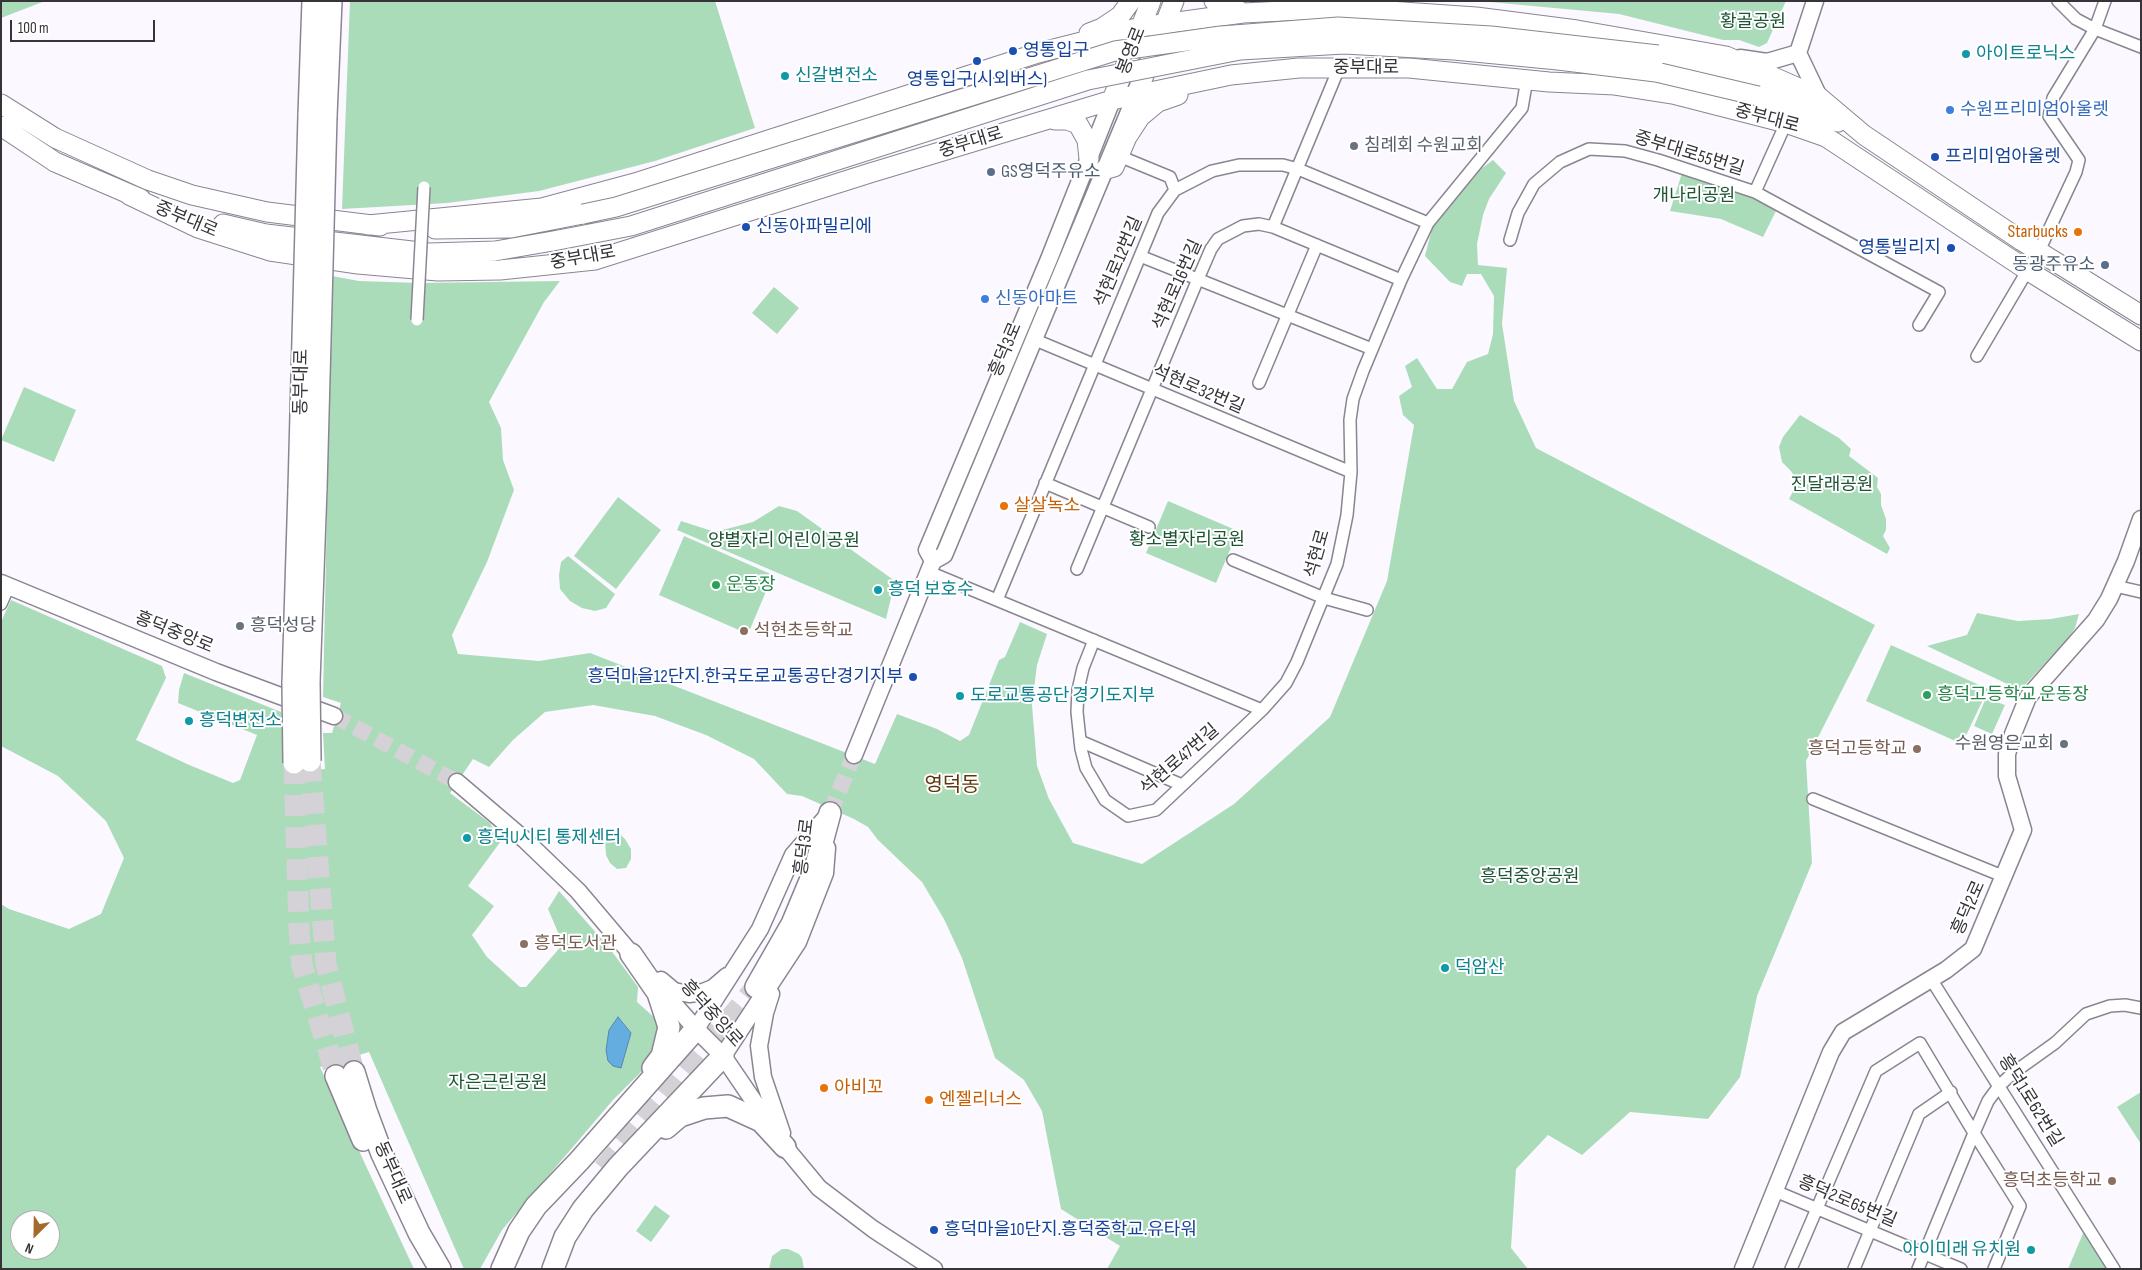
<!DOCTYPE html>
<html>
<head>
<meta charset="utf-8">
<style>
	body { margin:0 }
	#map { position:relative; width:2142px; height:1270px; overflow:hidden; background:#fbf9ff; font-family:"Sofia Sans Condensed",sans-serif }
	canvas { display:block }
	.frame { position:absolute; inset:0; border:2px solid #363339; pointer-events:none }
	.north { position:absolute; left:10px; top:1210px; width:50px; height:50px; box-sizing:border-box; background:#fff; border:1px solid #afadb0; border-radius:50%; rotate:203deg; font-size:14px; font-weight:700; line-height:20px; text-align:center; color:#363339 }
	.north::after { content:''; display:block; margin:auto; width:18px; height:22px; background:#a5692c; clip-path:polygon(50% 0,100% 100%,50% 72%,0 100%) }
	.scale { position:absolute; left:10px; top:20px; width:145px; height:22px; box-sizing:border-box; border:2px solid #363339; border-top:0; padding-left:6px; font-size:15px; line-height:18px; white-space:nowrap; color:#363339; -webkit-text-stroke:4px #fff; paint-order:stroke }
</style>
</head>
<body>
<div id="map">
<canvas width="2142" height="1270"></canvas>
<div class="frame"></div>
<div class="north">N</div>
<div class="scale">100 m</div>
</div>
<script>
const ctx = document.querySelector('canvas').getContext('2d');
ctx.lineJoin = 'round';
function fill(path, color) { ctx.fillStyle = color; ctx.fill(path, 'evenodd'); }
const poly = rows => new Path2D(rows.map(r => 'M' + r).join(''));
function strokePath(path, color, width, dash) { ctx.strokeStyle = color; ctx.lineWidth = width; ctx.lineCap = dash ? 'butt' : 'round'; ctx.setLineDash(dash || []); ctx.stroke(path); }
function write(font, color, halo, rows, align = 'center') {
  ctx.font = font + ' "Sofia Sans Condensed","Noto Sans KR",sans-serif'; ctx.lineWidth = 4; ctx.setLineDash([]); ctx.textBaseline = 'middle'; ctx.strokeStyle = halo; ctx.fillStyle = color; for (const [text, x, y, turn = 0] of rows) {
    ctx.save(); ctx.translate(x, y); ctx.rotate((+turn || 0) * Math.PI / 180); ctx.textAlign = isNaN(turn) ? turn : align; if (halo) ctx.strokeText(text, 0, 0); ctx.fillText(text, 0, 0); ctx.restore();
  }
}
fill(poly([
	[1,1,45,1,1,18],
	[350,1,715,1,755,128,655,161,539,191,447,203,342,209],
	[1479,1,1786,1,1767,43,1759,47,1739,40,1723,40,1619,14],
	[1493,160,1506,173,1489,199,1483,215,1477,244,1478,265,1507,268,1502,324,1514,401,1536,448,1875,625,1806,761,1812,863,1757,996,1740,1077,1708,1119,1630,1112,1582,1155,1548,1135,1516,1169,1511,1248,1528,1269,1107,1269,1120,1246,1061,1209,1042,1111,1024,1080,995,1058,962,958,944,919,922,882,878,840,868,827,854,819,802,796,787,794,754,759,706,735,655,716,593,705,545,712,513,740,489,767,473,759,450,793,490,823,501,841,468,886,494,906,472,935,487,957,520,987,526,987,563,944,548,909,559,891,608,946,638,987,637,1002,665,1027,659,1054,613,1100,502,1230,480,1269,464,1269,369,1052,320,1067,414,1269,1,1269,1,904,9,909,69,929,101,914,124,858,106,821,58,776,1,746,1,622,11,600,162,666,166,678,136,740,187,764,233,783,240,780,257,735,178,703,179,690,184,673,281,712,285,771,325,769,323,733,332,733,341,703,323,697,332,276,359,281,420,283,560,281,544,302,489,402,501,428,503,460,514,490,487,562,452,635,458,654,539,661,590,653,875,764,897,714,937,729,960,741,969,735,999,660,1005,657,1020,622,1047,634,1037,665,1032,705,1037,766,1049,799,1073,843,1142,864,1234,804,1330,717,1387,581,1414,425,1403,415,1399,396,1412,387,1405,366,1417,358,1437,389,1452,389,1467,362,1488,354,1493,334,1494,296,1481,274,1467,274,1462,286,1450,282,1425,256,1432,228,1481,169],
	[20,1220,50,1220,50,1250,20,1250],
	[1682,173,1754,195,1777,209,1763,237,1721,219,1670,211],
	[774,287,799,308,777,334,752,313],
	[24,387,76,410,54,462,1,440],
	[1800,415,1839,438,1851,449,1849,456,1878,478,1877,487,1881,494,1881,505,1886,519,1886,530,1883,536,1890,548,1887,554,1789,499,1798,482,1791,471,1782,462,1779,447,1783,437],
	[618,497,661,530,616,589,574,556],
	[1168,501,1238,531,1216,583,1146,553],
	[779,506,797,511,895,581,886,619,677,530,681,521,715,532,753,522],
	[684,536,773,575,748,634,659,595],
	[568,556,615,594,606,608,595,611,582,608,570,601,560,589,559,575,561,562],
	[1977,613,2018,621,2051,619,2079,614,2075,628,2067,640,2020,690,1927,646,1967,635],
	[1891,645,1988,689,1962,744,1866,701],
	[1986,698,2005,705,1992,734,1974,726],
	[619,833,625,839,631,849,631,859,626,868,617,869,610,863,606,855,605,841,610,834],
	[2141,1092,2141,1144,2117,1107],
	[655,1205,670,1216,651,1242,636,1231],
	[2084,1231,2108,1269,2068,1269],
	[782,1249,788,1249,799,1254,802,1258,804,1269,769,1269,772,1256]
]), '#abdcba');
const water = poly([
	[618,1017,631,1033,621,1068,613,1066,608,1061,606,1050,609,1030,618,1017]
]);
fill(water, '#64ade0');
strokePath(water, '#5688ae', 1);
strokePath(poly([
	[334,716,457,782],
	[830,813,854,755]
]), '#d4d1d7', 16, [16, 8]);
strokePath(poly([
	[310,761,326,964,354,1072],
	[294,763,299,930,302,965,336,1076],
	[603,1169,756,987]
]), '#d4d1d7', 21, [21, 11]);
const street = poly([
	[2058,1,2076,19,2095,29,2141,47],
	[1119,156,1170,177,1175,190],
	[1755,192,1786,123],
	[1273,227,1339,68],
	[1510,240,1518,213,1534,184,1560,162,1589,149,1625,151,1658,160,1755,192,1939,292,1919,325],
	[1140,256,1372,349],
	[1033,339,1351,472],
	[1977,356,2039,251,2076,172,2079,160,2049,116,2053,98,2095,29,2105,1],
	[1259,383,1317,245],
	[1045,483,1149,527],
	[1233,560,1324,598,1367,610],
	[1077,569,1198,279,1211,249,1218,239,1243,226,1259,224,1273,227,1401,280],
	[929,572,1262,710,1286,683,1297,662,1337,564,1347,515,1351,472,1350,420,1353,399,1363,371,1401,280,1428,223,1522,108,1527,79],
	[2115,586,2141,592],
	[997,600,1158,213,1175,190,1212,171,1239,165,1283,165,1298,169,1428,223],
	[1,604,9,586],
	[1094,640,1083,668,1078,690,1077,712,1081,749,1086,768,1105,800,1128,816,1156,810,1262,710],
	[1080,741,1182,785],
	[1813,799,2005,877],
	[1931,979,2114,1269],
	[1775,1191,1961,1269],
	[1791,1269,1876,1071,1920,1043,1974,1133,2020,1206,1994,1269],
	[1854,1269,1919,1114,1951,1092],
	[1918,1269,1974,1133,1988,1101,1999,1086,2013,1073,2055,1043,2086,1014,2110,1006,2125,1005,2141,1008]
]);
const secondary = poly([
	[1815,1,1798,53,1819,97],
	[1740,58,1767,62,1798,53],
	[933,561,927,550,1049,259,1112,100],
	[1,583,216,672,334,716],
	[854,755,933,561,944,555,1136,95],
	[457,782,525,840,578,891,639,963],
	[661,980,674,991,689,994,703,992,713,988,727,976],
	[658,986,696,1029,723,1056,785,1147,819,1188,873,1229,934,1269],
	[771,994,765,1013,759,1046,763,1077,782,1133],
	[696,1029,760,929,793,855,829,814],
	[723,1056,798,942,825,873,827,848],
	[1743,1269,1831,1052,1843,1032,1946,970,1973,949,2023,830,2007,776,2007,754,2013,734,2028,697,2096,620,2109,599,2126,561,2141,519]
]);
const primary = poly([
	[1214,1,1234,7,1242,13],
	[1089,33,1102,28,1120,16,1131,1],
	[1659,55,1762,85,1838,122],
	[1136,95,1174,1],
	[1758,96,1794,111,1826,137,2027,270,2141,341],
	[1112,100,1151,1],
	[1,104,55,138,148,180,192,195,267,212,380,226],
	[1055,120,1067,120,1078,124,1087,140,1089,159],
	[1,126,55,162,141,199],
	[1104,170,1114,167,1127,137,1140,117,1158,102,1178,95],
	[129,195,198,228,270,251,358,264,438,271,500,270,595,260,870,173,1112,100,1231,75,1299,68,1409,68,1549,82,1615,85,1673,94,1786,123,1826,137],
	[223,224,266,234,429,253,495,251,553,241],
	[368,225,542,208,635,183,1038,53,1141,27,1243,13,1345,8,1476,17,1577,30,1726,56,1819,97,1864,135,2022,241,2141,315],
	[435,229,511,228,583,214]
]);
const highway = poly([
	[309,115,313,1],
	[326,116,331,1],
	[309,681,316,488],
	[293,683,299,489],
	[631,954,658,993,669,1027,662,1056,653,1068],
	[756,987,792,924,815,869,830,813],
	[354,1072,366,1111,382,1154,419,1233,440,1269],
	[336,1076,363,1140],
	[666,1128,680,1116,704,1108,728,1106,761,1121,785,1147],
	[502,1269,519,1231,536,1206,579,1161,696,1029],
	[553,1269,565,1237,583,1209,618,1167,723,1056]
]);
strokePath(street, '#8b8592', 14);
strokePath(secondary, '#8b8592', 19);
strokePath(primary, '#8b8592', 21);
strokePath(highway, '#8b8592', 24);
strokePath(street, '#fff', 11);
strokePath(secondary, '#fff', 16);
strokePath(primary, '#fff', 19);
strokePath(highway, '#fff', 21);
const streetBridge = poly([
	[417,320,424,187]
]);
const primaryBridge = poly([
	[583,214,616,207,1115,51,1221,36,1338,27,1491,36,1658,55],
	[553,241,631,226,1088,80,1240,50,1344,44,1454,50,1558,60,1656,72,1758,96]
]);
const highwayBridge = poly([
	[316,488,326,116],
	[299,489,309,115],
	[309,681,310,761],
	[293,683,294,763]
]);
strokePath(streetBridge, '#8b8592', 14, []);
strokePath(primaryBridge, '#8b8592', 21, []);
strokePath(highwayBridge, '#8b8592', 24, []);
strokePath(streetBridge, '#fff', 11);
strokePath(primaryBridge, '#fff', 19);
strokePath(highwayBridge, '#fff', 21);
for (const [x, y, r, color] of [
	[1013,51,5,"#1a4fb4"],
	[1966,54,5,"#0f9aa8"],
	[977,61,5,"#1a4fb4"],
	[785,76,5,"#0f9aa8"],
	[1950,110,5,"#3f7fe0"],
	[1354,146,5,"#6b7280"],
	[1935,157,5,"#1a4fb4"],
	[991,172,5,"#5c6f8a"],
	[746,227,5,"#1a4fb4"],
	[2078,232,5,"#e8710a"],
	[1951,248,5,"#1a4fb4"],
	[2105,265,5,"#5c6f8a"],
	[985,299,5,"#3f7fe0"],
	[1004,506,5,"#e8710a"],
	[716,585,5,"#2e9e5b"],
	[878,590,5,"#0f9aa8"],
	[240,626,5,"#6b7280"],
	[744,631,5,"#8d6e63"],
	[913,677,5,"#1a4fb4"],
	[1927,695,5,"#2e9e5b"],
	[960,696,5,"#0f9aa8"],
	[189,721,5,"#0f9aa8"],
	[2064,744,5,"#6b7280"],
	[1917,749,5,"#8d6e63"],
	[467,838,5,"#0f9aa8"],
	[524,944,5,"#8d6e63"],
	[1445,968,5,"#0f9aa8"],
	[824,1088,5,"#e8710a"],
	[929,1100,5,"#e8710a"],
	[2112,1181,5,"#8d6e63"],
	[934,1230,5,"#1a4fb4"],
	[2031,1250,5,"#0f9aa8"]
]) { const dot = new Path2D(); dot.arc(x, y, r, 0, 2 * Math.PI); ctx.fillStyle = color; ctx.fill(dot); strokePath(dot, '#fff', 2); }
write('18px', '#1d5433', '#fff', [
	["황골공원",1753,22],
	["개나리공원",1694,196],
	["진달래공원",1832,485],
	["황소별자리공원",1187,540],
	["양별자리 어린이공원",784,541],
	["흥덕중앙공원",1530,877],
	["자은근린공원",498,1083]
]);
write('18px', '#164399', '#fff', [
	["영통입구",1023,51],
	["영통입구(시외버스)",977,80,"center"],
	["프리미엄아울렛",1945,157],
	["신동아파밀리에",756,227],
	["영통빌리지",1941,248,"right"],
	["흥덕마을12단지.한국도로교통공단경기지부",903,677,"right"],
	["흥덕마을10단지.흥덕중학교.유타워",944,1230]
], 'left');
write('18px', '#363339', '#fff', [
	["봉영로",1132,51,-69],
	["중부대로",1366,68],
	["중부대로",1767,119,15],
	["중부대로",971,143,-17],
	["중부대로55번길",1689,154,17],
	["중부대로",186,220,23],
	["중부대로",583,258,-10],
	["석현로12번길",1119,262,-67],
	["석현로16번길",1178,285,-66],
	["흥덕3로",1006,350,-67],
	["동부대로",302,382,-89],
	["석현로32번길",1198,390,23],
	["석현로",1318,554,-74],
	["흥덕중앙로",174,633,22],
	["석현로47번길",1180,760,-41],
	["흥덕3로",805,847,-83],
	["흥덕2로",1969,908,-66],
	["흥덕중앙로",711,1014,48],
	["흥덕1로62번길",2030,1101,58],
	["동부대로",392,1173,66],
	["흥덕2로65번길",1847,1202,23]
]);
write('18px', '#0d838f', '#fff', [
	["아이트로닉스",1976,54],
	["신갈변전소",795,76],
	["흥덕 보호수",888,590],
	["도로교통공단 경기도지부",970,696],
	["흥덕변전소",199,721],
	["흥덕U시티 통제센터",477,838],
	["덕암산",1455,968],
	["아이미래 유치원",2021,1250,"right"]
], 'left');
write('18px', '#366cbe', '#fff', [
	["수원프리미엄아울렛",1960,110],
	["신동아마트",995,299]
], 'left');
write('18px', '#5b616d', '#fff', [
	["침례회 수원교회",1364,146],
	["흥덕성당",250,626],
	["수원영은교회",2054,744,"right"]
], 'left');
write('18px', '#4e5e75', '#fff', [
	["GS영덕주유소",1001,172],
	["동광주유소",2095,265,"right"]
], 'left');
write('18px', '#c56008', '#fff', [
	["Starbucks",2068,232,"right"],
	["살살녹소",1014,506],
	["아비꼬",834,1088],
	["엔젤리너스",939,1100]
], 'left');
write('18px', '#27864d', '#fff', [
	["운동장",726,585],
	["흥덕고등학교 운동장",1937,695]
], 'left');
write('18px', '#785e54', '#fff', [
	["석현초등학교",754,631],
	["흥덕고등학교",1907,749,"right"],
	["흥덕도서관",534,944],
	["흥덕초등학교",2102,1181,"right"]
], 'left');
write('20px', '#5f3609', '#fff', [
	["영덕동",952,786]
]);
</script>
</body>
</html>
